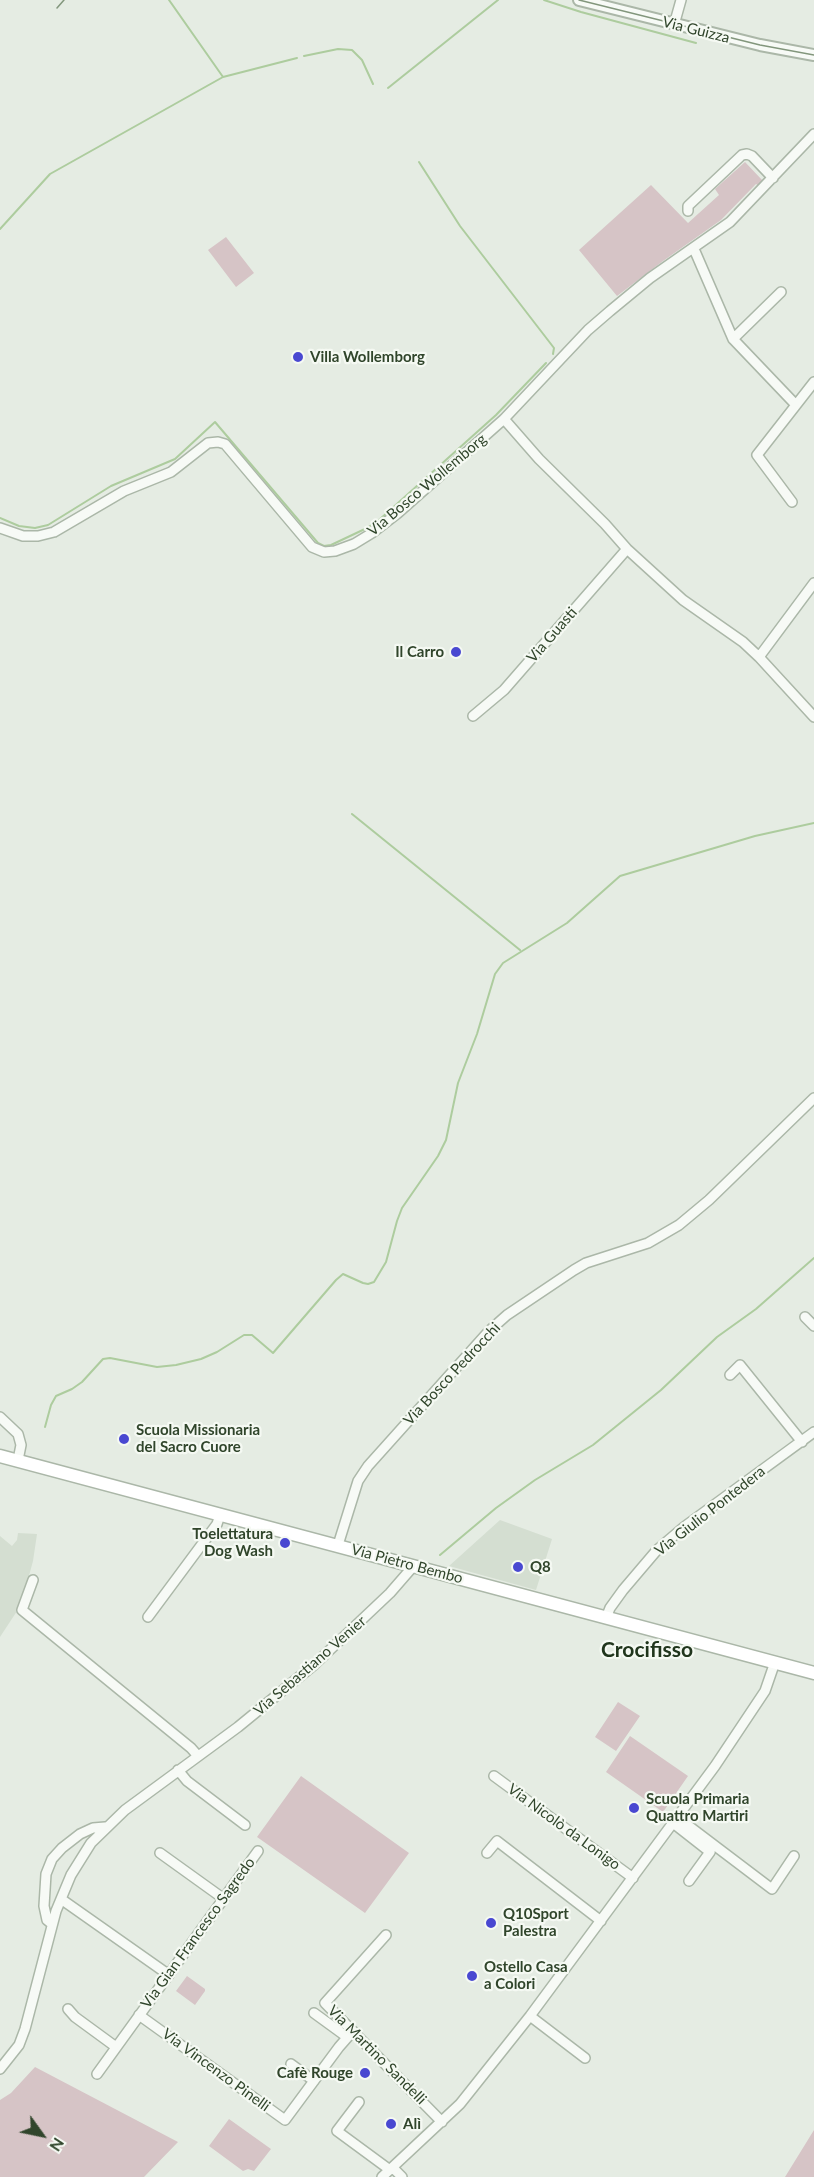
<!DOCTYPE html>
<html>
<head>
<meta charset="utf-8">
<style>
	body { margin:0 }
	#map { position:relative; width:814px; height:2177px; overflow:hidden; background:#e5ece3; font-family:Lato,sans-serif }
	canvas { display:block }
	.north { position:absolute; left:12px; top:2105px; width:60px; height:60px; -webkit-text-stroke:4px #f5f9f3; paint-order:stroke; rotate:123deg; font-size:16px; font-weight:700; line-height:24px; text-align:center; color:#30452b }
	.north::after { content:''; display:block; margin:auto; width:21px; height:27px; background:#30452b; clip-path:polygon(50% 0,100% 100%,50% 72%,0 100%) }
</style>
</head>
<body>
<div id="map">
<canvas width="814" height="2177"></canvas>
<div class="north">N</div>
</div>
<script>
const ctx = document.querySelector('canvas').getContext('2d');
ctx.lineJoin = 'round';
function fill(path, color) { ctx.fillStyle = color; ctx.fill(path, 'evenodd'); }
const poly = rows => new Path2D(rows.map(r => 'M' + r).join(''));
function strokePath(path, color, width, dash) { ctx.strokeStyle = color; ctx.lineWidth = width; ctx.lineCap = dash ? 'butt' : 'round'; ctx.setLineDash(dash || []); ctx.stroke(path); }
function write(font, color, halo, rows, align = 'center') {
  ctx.font = font + ' Lato,sans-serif'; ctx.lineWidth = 4.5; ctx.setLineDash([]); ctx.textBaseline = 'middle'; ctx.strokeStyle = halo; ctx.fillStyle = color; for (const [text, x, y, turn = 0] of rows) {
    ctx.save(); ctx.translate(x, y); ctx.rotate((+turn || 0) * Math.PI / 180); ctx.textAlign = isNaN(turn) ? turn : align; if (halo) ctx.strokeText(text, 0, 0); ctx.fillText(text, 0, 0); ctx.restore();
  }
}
fill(poly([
	[500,1520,552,1539,536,1590,449,1566],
	[18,1533,37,1534,33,1561,21,1605,0,1637,0,1536,12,1546,17,1540]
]), '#d4ded1');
fill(poly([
	[745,162,763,181,759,186,756,184,721,220,663,261,617,296,579,250,651,185,688,223,719,195,715,189],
	[226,237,254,273,236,287,208,250],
	[618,1702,640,1716,616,1751,595,1737],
	[630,1736,688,1776,663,1812,606,1772],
	[301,1776,409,1853,365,1913,257,1837],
	[187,1976,205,1989,205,1991,195,2005,176,1991],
	[35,2067,178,2142,144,2177,0,2177,0,2100,11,2093],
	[229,2119,271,2149,254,2171,248,2169,243,2171,209,2146],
	[814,2130,814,2177,785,2177]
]), '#d6c4c6');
strokePath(poly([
	[169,0,223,77],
	[544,0,581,12,696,43],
	[304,56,338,49,352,50,362,60,373,84],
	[388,88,498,0],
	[419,162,460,226,554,348,553,354],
	[0,229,50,174,223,77,297,58],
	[0,518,19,526,35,528,48,525,111,486,175,459,215,422,318,543,324,546,331,545,367,528,379,520,496,415,546,363],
	[352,814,520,950],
	[45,1427,51,1405,56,1396,72,1389,82,1382,103,1359,110,1358,157,1367,176,1365,201,1359,217,1352,244,1335,252,1335,273,1353,336,1280,343,1274,363,1283,368,1284,374,1282,386,1262,397,1221,402,1208,438,1156,446,1140,458,1083,477,1034,495,974,503,963,567,923,620,876,755,836,814,823],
	[440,1555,496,1508,535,1480,593,1445,661,1390,717,1337,756,1309,814,1258]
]), '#adcc9e', 2);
const minor = poly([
	[674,25,681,0],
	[688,211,688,206,742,155,747,154,752,156,773,178],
	[694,249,733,339,796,405],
	[733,339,781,292],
	[504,419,539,459,605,524,627,549,683,600,743,642,759,657,814,717],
	[792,502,757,455,814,382],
	[0,528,23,536,38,536,54,532,124,491,171,472,208,443,218,442,225,444,312,547,324,552,335,551,354,544,372,533,398,513,504,419,588,330,610,311,650,278,730,222,814,134],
	[759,657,814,583],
	[473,716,504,690,627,549],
	[805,1317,814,1326],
	[730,1375,740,1365,802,1442],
	[0,1417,18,1434,21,1445,18,1460],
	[338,1545,358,1481,368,1466,489,1331,507,1315,574,1270,586,1263,648,1243,679,1225,709,1200,814,1098],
	[33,1580,22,1610,191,1748,198,1756],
	[148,1617,217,1524,220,1515],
	[606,1618,610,1608,623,1590,657,1550,684,1527,814,1432],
	[178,1770,187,1781,245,1825],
	[494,1776,633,1878],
	[677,1817,772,1889,794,1856],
	[673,1823,710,1852,689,1881],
	[160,1853,224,1899],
	[487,1853,497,1841,601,1921],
	[61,1899,169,1975],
	[52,1924,47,1920,44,1906,46,1874,52,1859,62,1848,80,1834,93,1828,105,1827],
	[386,1935,325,2003,442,2122],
	[68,2009,75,2017,116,2047],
	[314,2013,347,2037],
	[139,2015,285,2120,339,2047,353,2031],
	[530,2016,585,2058],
	[291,2064,314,2081],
	[0,2069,19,2045,25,2029,56,1911,71,1875,91,1843,125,1810,238,1727,315,1664,390,1593,410,1570,412,1565],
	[97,2074,258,1851],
	[359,2102,337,2131,390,2170],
	[393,2168,402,2177],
	[382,2177,460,2104,530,2016,715,1766,765,1691,775,1662]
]);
const tertiary = poly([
	[579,0,760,45,814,55]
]);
const secondary = poly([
	[0,1456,814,1673]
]);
strokePath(minor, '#abb7a8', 12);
strokePath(tertiary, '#abb7a8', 14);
strokePath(secondary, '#abb7a8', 15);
strokePath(minor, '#f7faf6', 9);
strokePath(tertiary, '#f7faf6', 10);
strokePath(secondary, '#fff', 12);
strokePath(poly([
	[579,0,760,45,814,55],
	[57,8,64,0]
]), '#82967c', 1.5);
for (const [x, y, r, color] of [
	[298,357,6,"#4948d1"],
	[456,652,6,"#4948d1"],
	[124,1439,6,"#4948d1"],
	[285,1543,6,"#4948d1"],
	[518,1567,6,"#4948d1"],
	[634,1808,6,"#4948d1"],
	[491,1923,6,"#4948d1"],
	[472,1976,6,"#4948d1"],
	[365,2073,6,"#4948d1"],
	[391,2124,6,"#4948d1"]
]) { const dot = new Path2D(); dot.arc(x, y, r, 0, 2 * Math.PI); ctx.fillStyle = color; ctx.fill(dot); strokePath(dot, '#f5f9f3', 2); }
write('15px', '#30452b', '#f5f9f3', [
	["Via Guizza",696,30,14],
	["Via Bosco Wollemborg",427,485,-40],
	["Via Guasti",552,635,-49],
	["Via Bosco Pedrocchi",452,1374,-47],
	["Via Giulio Pontedera",710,1511,-38],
	["Via Pietro Bembo",407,1564,15],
	["Via Sebastiano Venier",310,1666,-41],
	["Via Nicolò da Lonigo",564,1827,36],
	["Via Gian Francesco Sagredo",198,1933,-54],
	["Via Martino Sandelli",377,2055,45],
	["Via Vincenzo Pinelli",216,2070,36]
]);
write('bold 15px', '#30452b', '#f5f9f3', [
	["Villa Wollemborg",310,357],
	["Il Carro",444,652,"right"],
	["Scuola Missionaria",136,1430],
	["del Sacro Cuore",136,1447],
	["Toelettatura",273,1534,"right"],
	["Dog Wash",273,1551,"right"],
	["Q8",530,1567],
	["Scuola Primaria",646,1799],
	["Quattro Martiri",646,1816],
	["Q10Sport",503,1914],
	["Palestra",503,1931],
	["Ostello Casa",484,1967],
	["a Colori",484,1984],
	["Cafè Rouge",353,2073,"right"],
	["Alì",403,2124]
], 'left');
write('bold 21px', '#21361d', '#f5f9f3', [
	["Crocifisso",647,1650]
]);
</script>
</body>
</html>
